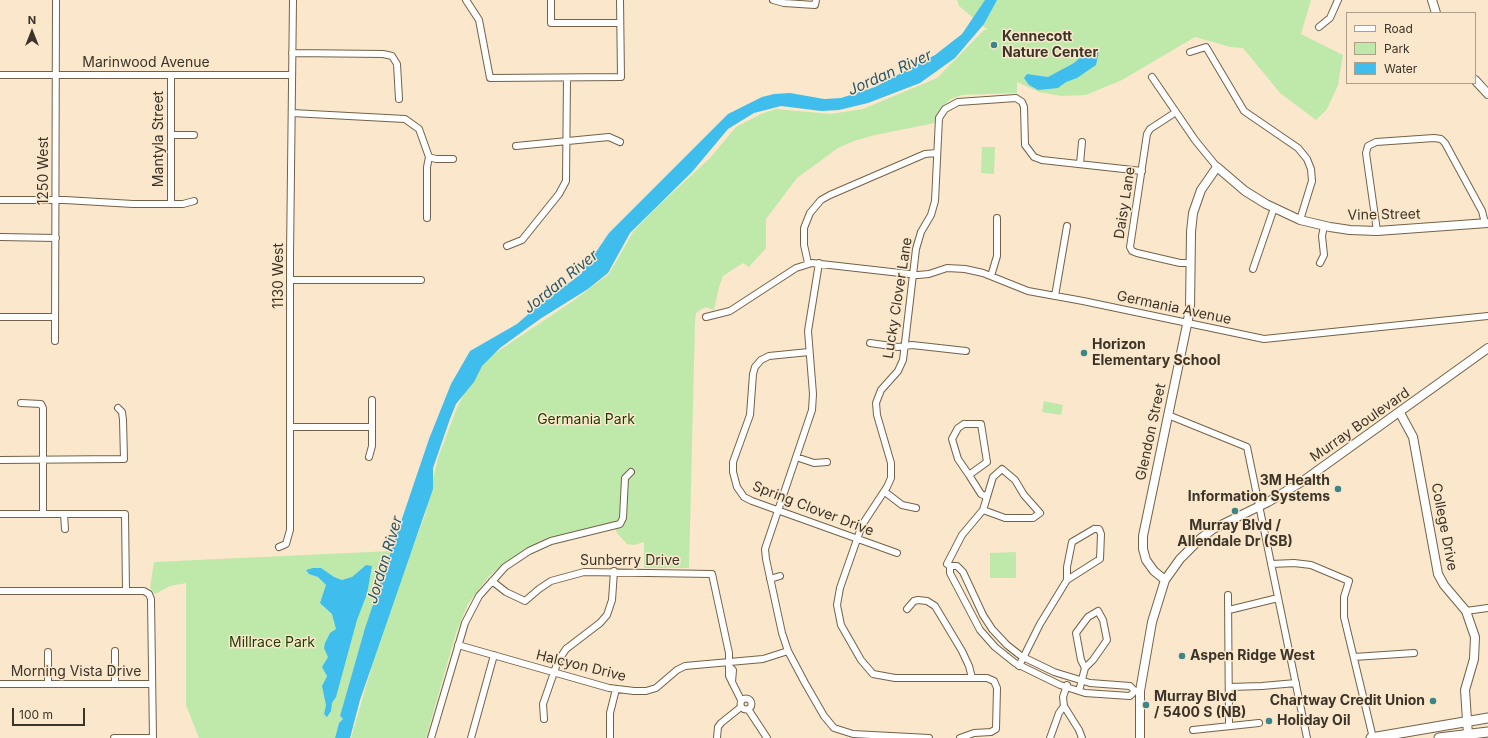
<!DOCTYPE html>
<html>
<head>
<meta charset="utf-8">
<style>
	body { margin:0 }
	#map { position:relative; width:1488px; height:738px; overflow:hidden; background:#fbe7cb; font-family:Inter,sans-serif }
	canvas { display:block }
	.legend { position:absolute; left:1346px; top:12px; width:130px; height:72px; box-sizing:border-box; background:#fbe7cb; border:1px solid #ae9f8a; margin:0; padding:5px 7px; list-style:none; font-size:12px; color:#3b3429 }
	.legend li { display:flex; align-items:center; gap:8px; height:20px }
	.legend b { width:20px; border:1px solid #ae9f8a }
	.north { position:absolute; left:12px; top:12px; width:40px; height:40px; -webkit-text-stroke:3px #fbe7cb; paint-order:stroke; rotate:0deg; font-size:11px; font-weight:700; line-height:16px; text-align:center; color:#3b3429 }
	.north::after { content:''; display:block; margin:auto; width:14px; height:18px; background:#3b3429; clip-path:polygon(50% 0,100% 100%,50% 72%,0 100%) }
	.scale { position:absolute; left:12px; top:708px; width:73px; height:18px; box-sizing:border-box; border:2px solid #3b3429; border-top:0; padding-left:5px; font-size:12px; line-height:14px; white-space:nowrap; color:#3b3429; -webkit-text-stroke:3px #fbe7cb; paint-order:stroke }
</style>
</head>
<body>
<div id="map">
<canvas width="1488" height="738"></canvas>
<ul class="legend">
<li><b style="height:5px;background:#fff"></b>Road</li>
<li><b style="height:11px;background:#bfe9aa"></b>Park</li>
<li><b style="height:11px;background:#3fbeee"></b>Water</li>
</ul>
<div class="north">N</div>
<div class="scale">100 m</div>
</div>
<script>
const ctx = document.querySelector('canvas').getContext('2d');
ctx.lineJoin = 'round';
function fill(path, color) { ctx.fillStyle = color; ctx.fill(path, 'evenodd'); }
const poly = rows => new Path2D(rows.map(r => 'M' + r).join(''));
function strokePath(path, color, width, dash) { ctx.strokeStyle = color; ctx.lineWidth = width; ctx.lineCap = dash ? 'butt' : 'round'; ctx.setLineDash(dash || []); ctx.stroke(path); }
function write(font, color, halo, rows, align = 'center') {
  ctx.font = font + ' Inter,sans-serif'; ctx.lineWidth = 3; ctx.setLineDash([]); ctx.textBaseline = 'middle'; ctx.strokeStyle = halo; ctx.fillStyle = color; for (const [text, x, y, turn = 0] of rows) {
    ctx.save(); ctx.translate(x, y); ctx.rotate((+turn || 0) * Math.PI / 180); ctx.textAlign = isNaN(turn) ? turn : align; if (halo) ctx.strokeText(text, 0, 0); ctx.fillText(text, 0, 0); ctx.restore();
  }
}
fill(poly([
	[957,0,1311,0,1301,34,1343,55,1338,85,1327,109,1316,120,1280,93,1243,48,1230,47,1195,37,1122,80,1086,95,1061,96,1039,92,1017,82,1017,93,962,95,951,99,943,106,936,117,935,123,875,135,854,141,838,148,797,178,766,219,766,248,749,267,743,263,723,276,719,287,714,310,705,307,696,313,695,323,689,568,644,568,644,542,634,545,627,544,617,533,613,523,553,537,524,550,489,576,468,604,456,633,426,738,351,738,384,624,425,515,438,458,456,410,479,364,573,301,609,274,633,232,656,208,710,158,736,127,761,114,776,109,831,114,863,109,937,78,984,30,988,30,959,6],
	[982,147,995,147,994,174,981,173],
	[1044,401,1063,405,1061,415,1042,412],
	[391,551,365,628,340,716,343,719,339,723,335,738,199,738,186,705,186,583,170,586,155,594,150,588,154,562],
	[1016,552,1016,578,990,578,990,553]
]), '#bfe9aa');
fill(poly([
	[985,0,997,0,984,24,955,58,920,83,868,103,839,110,821,111,781,106,754,113,728,129,692,172,630,233,608,273,588,289,540,319,500,348,482,366,474,382,456,404,450,419,433,468,433,489,360,700,350,738,335,738,339,723,343,719,340,716,365,628,429,439,451,384,470,351,517,324,533,310,581,274,609,233,728,114,762,97,774,94,790,93,824,99,841,98,875,87,935,55,962,34],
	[1091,50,1099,51,1096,65,1077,78,1066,82,1058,88,1038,90,1029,85,1024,78,1027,74,1048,77,1074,63,1085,53],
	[366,565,372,566,367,594,357,620,336,697,332,703,331,711,327,717,324,714,326,705,322,686,327,676,322,667,328,657,324,648,325,643,330,633,336,629,332,614,320,603,326,585,318,577,309,574,306,570,313,568,321,568,334,577,342,580,352,577]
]), '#3fbeee');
const street = poly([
	[466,0,479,20,490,78,621,77,620,0],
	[551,0,551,23,620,23],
	[773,0,784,3,815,5,816,0],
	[1319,27,1330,18,1338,0],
	[1190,52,1206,47,1244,111,1298,148,1307,159,1311,169,1312,181,1300,220],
	[292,53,383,54,392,56,397,64,399,99],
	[0,75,292,75],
	[171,75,171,204],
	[1152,77,1195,140,1217,167],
	[1176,112,1150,129,1147,134,1130,247,1132,251,1137,253,1180,263,1191,263],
	[292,113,405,119,419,129,429,157,436,159,453,159],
	[171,135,194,135],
	[516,146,609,137,620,142],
	[1080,164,1082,142],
	[0,200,65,200,133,204,183,204,194,201],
	[427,218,427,167,429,157],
	[1377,231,1366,153,1368,146,1376,142,1434,138,1441,139,1445,143,1482,211,1485,223],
	[0,237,56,238],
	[507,246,522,240,559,194,566,181,567,78],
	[808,263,804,245,804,228,810,213,821,200,830,195,925,154,937,153],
	[819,263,808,331,813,394,812,410,765,549,766,559,782,633,788,651,805,683,824,716,834,728,853,734,929,738],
	[1320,263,1324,255,1322,236,1324,226],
	[1253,269,1274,208],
	[991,276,997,256,997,218],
	[290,280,421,280],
	[1055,296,1067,226],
	[0,317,55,317],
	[706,317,730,311,796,268,812,263,918,275,929,274,947,268,965,269,983,273,1028,291,1083,301,1264,339,1488,316],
	[55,341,56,0],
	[870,343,898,347,912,345,966,351],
	[809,352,769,356,761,360,755,367,753,374,750,415,733,462,733,472,737,487,744,497,752,501,897,553],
	[21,403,41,404,43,408,43,514],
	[1168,415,1247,447,1307,738],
	[964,424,981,424,987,462,969,475,958,459,952,439,958,428,964,424],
	[291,427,372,427],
	[369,457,372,446,372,400],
	[796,457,814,463,827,462],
	[0,460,124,459,123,420,122,412,118,408],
	[969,475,981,494,987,497,983,510,962,535,947,564,950,566,957,566,963,572,983,615,992,629,1007,645,1021,656,1054,672,1090,683,1130,686,1135,691],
	[885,492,902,505,916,508],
	[983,510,1005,518,1033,518,1040,513,1024,495,1015,480,1002,469,993,477,987,497],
	[0,514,125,514,126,591],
	[64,514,65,529],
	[1094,529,1099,529,1101,534,1100,559,1067,580,1067,567,1072,542,1094,529],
	[279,547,286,544,290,530,290,256,293,0],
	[1271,564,1294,563,1311,565,1349,581,1344,597,1344,617,1373,738],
	[950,566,950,573,980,630,995,647,1015,663,1060,685,1085,693,1130,696,1135,691,1138,691],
	[770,579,780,576],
	[492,581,506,592,525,601,539,589,551,581,584,572,712,574,729,653,729,676,741,700],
	[0,591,144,591,149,594,151,599,153,738,114,738],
	[1228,595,1229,725],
	[907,609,914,601,918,600,927,601,935,606,962,651,969,666,972,678],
	[1229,610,1278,598],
	[1098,611,1103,620,1107,640,1093,660,1085,668,1081,660,1076,633,1088,617,1098,611],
	[1466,611,1488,608],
	[458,645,609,688,634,691,646,691,656,688,677,670,685,666,763,659,788,651],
	[115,651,115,684],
	[48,652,48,684],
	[1354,657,1414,653],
	[729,666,733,670,732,682],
	[1019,666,1040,624,1067,580],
	[0,684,152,684],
	[1229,687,1262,686,1296,683],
	[1079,691,1085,668],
	'740.5 704a5.5 5.5 0 1 1 11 0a5.5 5.5 0 1 1-11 0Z',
	[1064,706,1063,697,1067,685],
	[748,709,767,738],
	[544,719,543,704,558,661,566,649,600,623,607,615,612,600,614,571],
	[1193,730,1259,723],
	[431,738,465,623,479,596,505,567,529,551,551,541,620,524,623,518,625,478,631,472],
	[471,738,494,655],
	[610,738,610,713,616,689],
	[717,738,718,727,721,723,741,707],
	[960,738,974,733,991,732,996,729,997,688,994,681,987,678,895,678,873,674,861,660,841,625,837,605,840,588,862,525,887,487,891,478,891,463,877,415,876,403,881,390,898,371,903,360,916,249,921,232,931,215,935,201,939,118,945,109,958,102,1016,98,1022,102,1024,107,1025,145,1034,157,1042,160,1142,171],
	[1050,738,1059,713,1064,706,1079,730,1082,738]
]);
const secondary = poly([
	[1432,0,1436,13],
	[1475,80,1488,94],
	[1400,413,1413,437,1438,574,1444,585,1466,611,1475,637,1474,659,1465,690,1468,735],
	[1165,580,1154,571,1146,560,1143,549,1143,536,1190,310,1191,232,1193,213,1201,190,1217,167,1245,191,1266,204,1300,220,1330,227,1350,230,1377,231,1488,223],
	[1140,738,1140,691,1152,622,1165,580,1180,559,1200,539,1213,529,1268,502,1303,481,1488,348]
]);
const primary = poly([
	[1371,738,1488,718],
	[1439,738,1488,732]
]);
strokePath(street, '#736249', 8);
strokePath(secondary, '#736249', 10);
strokePath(primary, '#736249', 11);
strokePath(street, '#fff', 6);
strokePath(secondary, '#fff', 8);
strokePath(primary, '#fff', 9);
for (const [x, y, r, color] of [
	[994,45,4,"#3b8487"],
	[1084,353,4,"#3b8487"],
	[1338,489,4,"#3b8487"],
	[1235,511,4,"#3b8487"],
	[1182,656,4,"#3b8487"],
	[1433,701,4,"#3b8487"],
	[1146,705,4,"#3b8487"],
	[1269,721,4,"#3b8487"]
]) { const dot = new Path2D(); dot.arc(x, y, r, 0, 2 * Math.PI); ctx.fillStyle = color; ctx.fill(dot); strokePath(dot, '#fbe7cb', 1.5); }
write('bold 14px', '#3b3429', '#fbe7cb', [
	["Kennecott",1002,37],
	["Nature Center",1002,53],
	["Horizon",1092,345],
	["Elementary School",1092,361],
	["3M Health",1330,481,"right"],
	["Information Systems",1330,497,"right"],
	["Murray Blvd /",1235,526,"center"],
	["Allendale Dr (SB)",1235,542,"center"],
	["Aspen Ridge West",1190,656],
	["Murray Blvd",1154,697],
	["/ 5400 S (NB)",1154,713],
	["Chartway Credit Union",1425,701,"right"],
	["Holiday Oil",1277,721]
], 'left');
write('14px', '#3b3429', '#fbe7cb', [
	["Marinwood Avenue",146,63],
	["Mantyla Street",159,139,-90],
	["1250 West",44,171,-90],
	["Daisy Lane",1125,203,-81],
	["Vine Street",1384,215,-1],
	["1130 West",279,276,-90],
	["Lucky Clover Lane",898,298,-81],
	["Germania Avenue",1174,308,12],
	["Murray Boulevard",1360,425,-35],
	["Glendon Street",1151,432,-78],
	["Spring Clover Drive",813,509,21],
	["College Drive",1444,527,79],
	["Sunberry Drive",630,561],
	["Halcyon Drive",581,666,14],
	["Morning Vista Drive",76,672]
]);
write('14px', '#1a3c00', '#fbe7cb', [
	["Germania Park",586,420],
	["Millrace Park",272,643]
]);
write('italic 15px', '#26586d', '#fbe7cb', [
	["Jordan River",890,73,-24],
	["Jordan River",561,282,-39],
	["Jordan River",385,560,-73]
]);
</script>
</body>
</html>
